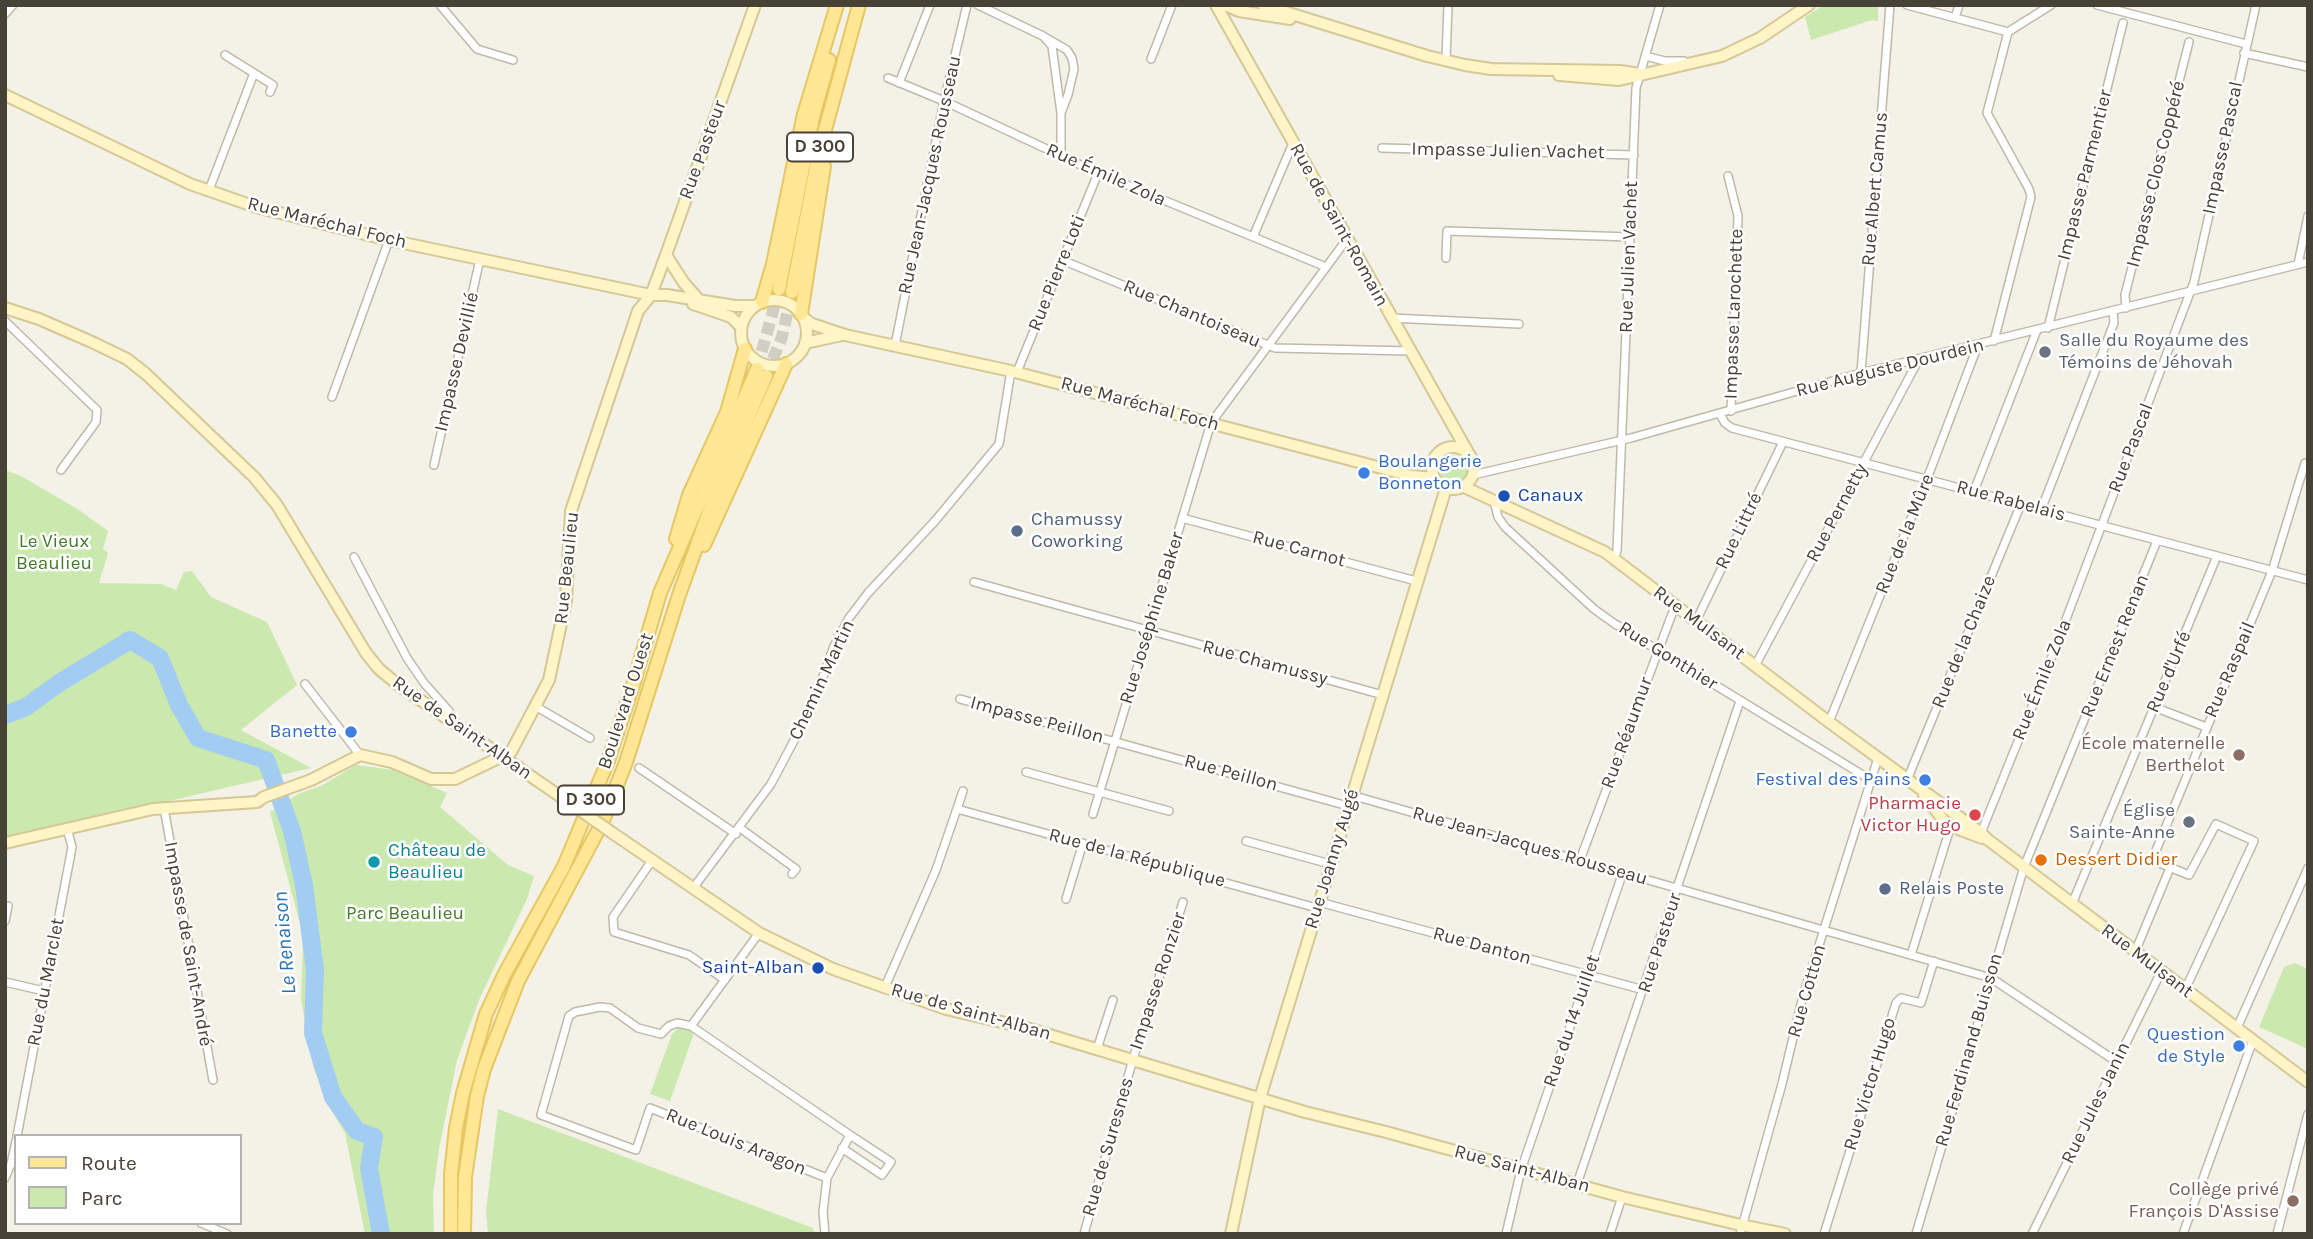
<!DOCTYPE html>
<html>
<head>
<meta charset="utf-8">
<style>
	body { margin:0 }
	#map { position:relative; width:2313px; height:1239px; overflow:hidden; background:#f4f1e7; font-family:Karla,sans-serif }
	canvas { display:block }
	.frame { position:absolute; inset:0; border:7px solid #474136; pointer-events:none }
	.legend { position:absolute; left:14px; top:1134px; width:228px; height:91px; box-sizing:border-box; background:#fff; border:2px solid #b5b3af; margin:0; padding:9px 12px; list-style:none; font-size:21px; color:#474136 }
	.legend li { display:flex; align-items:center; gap:14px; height:35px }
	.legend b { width:35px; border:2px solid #b5b3af }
</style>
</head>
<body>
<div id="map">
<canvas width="2313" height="1239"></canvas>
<div class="frame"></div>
<ul class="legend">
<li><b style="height:9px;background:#ffe795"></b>Route</li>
<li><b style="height:19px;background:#cbe9af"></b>Parc</li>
</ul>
</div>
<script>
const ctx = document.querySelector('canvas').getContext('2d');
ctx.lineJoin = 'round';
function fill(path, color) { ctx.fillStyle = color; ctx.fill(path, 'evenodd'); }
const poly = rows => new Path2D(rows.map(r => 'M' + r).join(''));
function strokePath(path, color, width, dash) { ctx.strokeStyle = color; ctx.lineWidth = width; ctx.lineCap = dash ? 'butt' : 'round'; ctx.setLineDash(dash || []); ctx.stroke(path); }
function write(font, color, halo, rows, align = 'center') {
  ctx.font = font + ' Karla,sans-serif'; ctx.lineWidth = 5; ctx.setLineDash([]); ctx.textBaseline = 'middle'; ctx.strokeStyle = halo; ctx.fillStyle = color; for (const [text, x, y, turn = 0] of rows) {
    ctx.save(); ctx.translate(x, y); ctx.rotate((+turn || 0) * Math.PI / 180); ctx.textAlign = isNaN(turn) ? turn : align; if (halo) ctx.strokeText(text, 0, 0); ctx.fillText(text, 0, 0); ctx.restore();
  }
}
fill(poly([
	[1824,5,1878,5,1878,21,1872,20,1811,40,1805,17],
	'1440 469a14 14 0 1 1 28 0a14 14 0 1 1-28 0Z',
	[5,470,21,476,79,510,108,531,103,549,108,553,99,583,161,584,176,590,184,572,192,571,211,597,267,622,297,685,241,730,311,768,5,839],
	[356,765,393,770,447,793,440,807,508,865,534,876,527,899,479,1000,457,1060,439,1149,433,1195,434,1234,365,1234,345,1133,327,1103,313,1066,301,999,303,935,270,812,298,794,321,786],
	[2295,963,2308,969,2308,1049,2259,1027,2284,967],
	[679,1027,692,1031,693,1036,670,1101,650,1094,672,1034],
	[498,1109,813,1228,814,1234,488,1234,486,1211]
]), '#cbe9af');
strokePath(poly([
	[5,715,26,707,59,683,130,640,160,658,179,705,198,738,266,760,292,831,304,885,315,970,313,1033,333,1097,357,1131,374,1137,369,1168,381,1234]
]), '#a2ccf2', 18);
strokePath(poly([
	[757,369,779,289],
	[766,376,782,337,792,292]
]), '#d1cec4', 12, [12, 6]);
const street = poly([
	[440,5,477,49,513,60],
	[978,5,1043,36,1067,50,1072,58,1074,69,1068,95,1061,113,1052,46,1043,36],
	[1907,5,2008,32,2051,5],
	[2097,5,2246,44],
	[5,14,13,5],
	[1955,18,1959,5],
	[2244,53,2308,67],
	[225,55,273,85,270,92],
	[1645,56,1665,61,1684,61],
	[1151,59,1172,5],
	[1446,60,1448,5],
	[888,78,944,101,1098,173,1326,267],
	[899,83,930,5],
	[1382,148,1634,155],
	[1061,156,1061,113],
	[1728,176,1738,216,1731,411],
	[209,190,254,73],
	[1253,237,1293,143],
	[1446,258,1447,231,1630,237],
	[1062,260,1275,348,1411,351],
	[2298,264,2308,216],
	[2126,308,2125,295,2189,42],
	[1391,318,1519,324],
	[5,321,97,410,96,422,61,470],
	[2048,328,2123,23],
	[1994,341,2031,197,2029,189,1987,113,2008,32],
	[895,345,944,101,967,5],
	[1017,372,1098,173],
	[1861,373,1890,5],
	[332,397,389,240],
	[1720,414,1725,423,1732,428,2308,580],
	[434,465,480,259],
	[1473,475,1631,438,1861,373,2308,262],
	[1974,491,2037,330],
	[1494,501,1498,517,1505,527,1594,609,1615,624,1871,780],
	[2041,510,2114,323,2113,311],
	[1182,518,1416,581],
	[354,557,407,658,424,683,449,711,451,721],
	[1614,559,1617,551,1636,88,1660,5],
	[974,582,1383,695],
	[1696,621,1783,442],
	[1755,666,1919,359],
	[305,684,360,755],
	[960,699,1348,806],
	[535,706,590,738],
	[2154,707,2206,727],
	[1829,722,1927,479,1978,345],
	[639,768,736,834],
	[1026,772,1169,811],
	[1907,780,2021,504],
	[1351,795,1991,978,2117,1062],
	[164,808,213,1080],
	[957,809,1317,908],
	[1093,814,1211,423,1347,239],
	[740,828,796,869,792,874],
	[1981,833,2046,672,2194,282,2256,5],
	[1246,841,1330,864],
	[653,859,613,917,614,932,689,955,725,980],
	[1580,860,1675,606],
	[694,887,771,784,798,733,819,688,834,646,849,618,868,593,935,521,999,444,1011,371],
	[1066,899,1083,843],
	[1319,902,1644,990],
	[2072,904,2217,556],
	[5,921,8,906],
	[759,933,691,1026,850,1135,827,1178,823,1212,825,1234],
	[2135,952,2170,868],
	[1911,955,1951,825],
	[5,982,44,991],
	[885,987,936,870,963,791],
	[2185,990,2254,841,2216,824,2189,875,2152,860,2272,571,2305,463],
	[691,1026,677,1023,669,1026,661,1034,638,1028,610,1008,600,1007,575,1012,569,1016,541,1115,636,1150,650,1108,827,1178],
	[2237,1028,2308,868],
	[1097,1049,1113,1000],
	[17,1136,70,858,72,847,67,828],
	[842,1148,882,1175,891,1162,850,1135],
	[5,1178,11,1164,16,1141],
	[1577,1184,1740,701],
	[201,1223,227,1234],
	[1084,1234,1133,1059,1183,902],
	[1506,1234,1521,1170,1623,872],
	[1610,1234,1622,1197],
	[1740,1234,1782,1084,1803,996,1878,758],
	[1824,1234,1896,1003,1901,998,1921,1003,1934,961],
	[1916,1234,2024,867,2157,541],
	[2032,1234,2161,972],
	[2183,1234,2253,1040],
	[2277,1234,2308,1114]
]);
const secondary = poly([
	[1216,5,1470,456],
	[1225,5,1239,11,1290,19],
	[1263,5,1427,56,1465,65,1491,69,1620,71,1640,74],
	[1559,75,1619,80,1722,56,1760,38,1809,5],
	[5,95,190,184,256,207,389,240,651,295,667,295,735,306,754,306],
	[666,255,684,283,699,300],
	'741 333a33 33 0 1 1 66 0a33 33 0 1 1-66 0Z',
	[693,304,731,317,741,327],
	[5,308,39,319,94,343,127,359,146,374,254,477,277,505,366,653,379,669,397,684,577,808],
	[804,318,812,324,845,335,1011,371,1412,476,1434,478],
	[805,343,842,335],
	'1432 468a21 21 0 1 1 42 0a21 21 0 1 1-42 0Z',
	[1464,487,1605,552,1829,722,1981,833,1987,839,2308,1082],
	[1924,795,1944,821,1961,830,1982,838],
	[611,832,759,933,833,969,946,1009,1023,1027,1305,1112,1386,1132,1622,1197,1741,1225,1785,1234],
	[5,843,153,809,257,802,264,797,311,780,360,755,392,762,431,779,455,779,511,752,549,680,566,600,571,511,638,311,651,295,666,255,755,5],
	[1231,1234,1260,1098,1446,488]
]);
const primary = poly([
	[779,289,813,117,829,60],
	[792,292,819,152,859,5],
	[762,302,773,264,804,114,837,5],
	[801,314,824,166],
	[676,539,689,495,727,412,745,349],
	[704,545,786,364],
	[451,1234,451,1174,456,1128,463,1093,486,1014,504,975,564,866,608,761,634,682,660,593,757,369],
	[464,1234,465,1177,477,1096,484,1069,518,981,602,823,626,762,679,595,712,503,766,376]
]);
strokePath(street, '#c0b9a9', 10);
strokePath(secondary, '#d5c796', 14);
strokePath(primary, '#e6c762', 16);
strokePath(street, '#fff', 7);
strokePath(secondary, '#fff5c6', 10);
strokePath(primary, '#ffe795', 12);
const secondaryBridge = poly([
	[577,808,611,832]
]);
strokePath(secondaryBridge, '#d5c796', 14, []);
strokePath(secondaryBridge, '#fff5c6', 10);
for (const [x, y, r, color] of [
	[2045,352,7,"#6b7280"],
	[1364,473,7,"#3f7fe0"],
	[1504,496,7,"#1a4fb4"],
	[1017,531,7,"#5c6f8a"],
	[351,732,7,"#3f7fe0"],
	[2239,755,7,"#8d6e63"],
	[1925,780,7,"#3f7fe0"],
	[1975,815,7,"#e0444e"],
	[2189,822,7,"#6b7280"],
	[2041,860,7,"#e8710a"],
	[374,862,7,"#0f9aa8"],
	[1885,889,7,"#5c6f8a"],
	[818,968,7,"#1a4fb4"],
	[2239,1046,7,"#3f7fe0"],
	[2293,1201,7,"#8d6e63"]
]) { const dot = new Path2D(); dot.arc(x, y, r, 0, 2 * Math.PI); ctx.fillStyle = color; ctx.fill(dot); strokePath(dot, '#fff', 2.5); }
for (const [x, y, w] of [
	[820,147,66],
	[591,800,66]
]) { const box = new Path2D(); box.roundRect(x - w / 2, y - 14.5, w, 29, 5); ctx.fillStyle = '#fff'; ctx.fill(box); strokePath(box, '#474136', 2); }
write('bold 18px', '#474136', null, [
	["D 300",820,147],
	["D 300",591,800]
]);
write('19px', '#474136', '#fff', [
	["Impasse Pascal",2223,148,-78],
	["Rue Pasteur",703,150,-70],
	["Impasse Julien Vachet",1508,151,1],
	["Impasse Clos Coppéré",2156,174,-76],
	["Rue Jean-Jacques Rousseau",930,175,-78],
	["Rue Émile Zola",1106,175,24],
	["Impasse Parmentier",2085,175,-76],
	["Rue Albert Camus",1875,189,-85],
	["Rue Maréchal Foch",327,223,14],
	["Rue de Saint-Romain",1339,225,61],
	["Rue Julien Vachet",1629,257,-88],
	["Rue Pierre Loti",1057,273,-68],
	["Rue Chantoiseau",1192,314,23],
	["Impasse Larochette",1734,314,-88],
	["Impasse Devillié",457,362,-77],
	["Rue Auguste Dourdein",1890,368,-14],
	["Rue Maréchal Foch",1140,404,15],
	["Rue Pascal",2131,448,-69],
	["Rue Rabelais",2011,501,15],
	["Rue Pernetty",1837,513,-62],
	["Rue Littré",1739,531,-64],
	["Rue de la Mûre",1905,534,-68],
	["Rue Carnot",1299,549,15],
	["Rue Beaulieu",567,568,-84],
	["Rue Joséphine Baker",1152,618,-73],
	["Rue Mulsant",1699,623,37],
	["Rue de la Chaize",1964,642,-68],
	["Rue Ernest Renan",2115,646,-68],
	["Rue Gonthier",1668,656,32],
	["Rue Chamussy",1265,663,15],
	["Rue Raspail",2230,670,-67],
	["Rue d'Urfé",2169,672,-67],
	["Chemin Martin",822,680,-65],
	["Rue Émile Zola",2042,680,-68],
	["Boulevard Ouest",626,701,-72],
	["Impasse Peillon",1037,720,15],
	["Rue de Saint-Alban",462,728,35],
	["Rue Réaumur",1627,733,-70],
	["Rue Peillon",1231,773,15],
	["Rue Jean-Jacques Rousseau",1530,846,16],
	["Rue de la République",1137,858,15],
	["Rue Joanny Augé",1332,859,-73],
	["Rue Pasteur",1660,943,-72],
	["Impasse de Saint-André",188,944,80],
	["Rue Danton",1482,946,15],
	["Rue Mulsant",2147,961,37],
	["Impasse Ronzier",1158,981,-72],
	["Rue du Marclet",46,982,-79],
	["Rue Cotton",1807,991,-74],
	["Rue de Saint-Alban",971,1012,16],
	["Rue du 14 Juillet",1572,1021,-71],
	["Rue Ferdinand Buisson",1969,1050,-74],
	["Rue Victor Hugo",1870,1084,-73],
	["Rue Jules Janin",2096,1103,-64],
	["Rue Louis Aragon",736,1142,22],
	["Rue de Suresnes",1108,1147,-74],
	["Rue Saint-Alban",1522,1169,15]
]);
write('19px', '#5b616d', '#fff', [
	["Salle du Royaume des",2059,341],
	["Témoins de Jéhovah",2059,363],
	["Église",2175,811,"right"],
	["Sainte-Anne",2175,833,"right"]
], 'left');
write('19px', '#366cbe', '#fff', [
	["Boulangerie",1378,462,"left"],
	["Bonneton",1378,484,"left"],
	["Banette",337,732],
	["Festival des Pains",1911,780],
	["Question",2225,1035],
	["de Style",2225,1057]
], 'right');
write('19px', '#164399', '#fff', [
	["Canaux",1518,496],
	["Saint-Alban",804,968,"right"]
], 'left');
write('19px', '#4e5e75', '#fff', [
	["Chamussy",1031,520],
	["Coworking",1031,542],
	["Relais Poste",1899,889]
], 'left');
write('19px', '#427a27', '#fff', [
	["Le Vieux",54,542],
	["Beaulieu",54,564],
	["Parc Beaulieu",405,914]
]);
write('19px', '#785e54', '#fff', [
	["École maternelle",2225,744],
	["Berthelot",2225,766],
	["Collège privé",2279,1190],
	["François D'Assise",2279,1212]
], 'right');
write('19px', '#be3a42', '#fff', [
	["Pharmacie",1961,804],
	["Victor Hugo",1961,826]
], 'right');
write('19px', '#0d838f', '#fff', [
	["Château de",388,851],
	["Beaulieu",388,873]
], 'left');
write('19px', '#c56008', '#fff', [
	["Dessert Didier",2055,860]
], 'left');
write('italic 21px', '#2c73b6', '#fff', [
	["Le Renaison",285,943,-95]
]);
</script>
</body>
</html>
